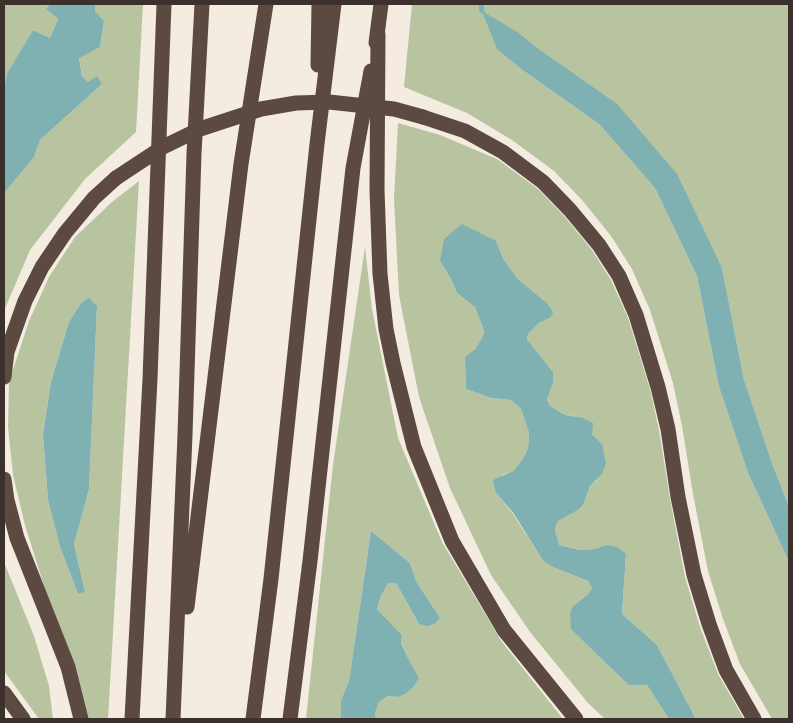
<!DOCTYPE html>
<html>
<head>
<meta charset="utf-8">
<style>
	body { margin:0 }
	#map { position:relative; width:793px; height:723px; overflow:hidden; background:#f4ebe1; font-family:Karla,sans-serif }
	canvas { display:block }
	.frame { position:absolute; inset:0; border:5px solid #3b302b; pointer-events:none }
</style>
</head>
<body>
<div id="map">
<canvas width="793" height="723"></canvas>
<div class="frame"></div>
</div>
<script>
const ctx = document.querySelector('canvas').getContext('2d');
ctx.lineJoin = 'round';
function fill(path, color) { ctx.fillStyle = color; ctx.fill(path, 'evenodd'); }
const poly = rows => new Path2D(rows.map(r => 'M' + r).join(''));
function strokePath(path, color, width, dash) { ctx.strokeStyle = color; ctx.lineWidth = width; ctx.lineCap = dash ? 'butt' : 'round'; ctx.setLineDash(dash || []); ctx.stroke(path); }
fill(poly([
	[4,4,50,4,46,9,58,19,50,38,33,30,7,73,4,88],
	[95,4,143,4,136,132,85,179,30,250,4,311,4,198,6,191,34,157,40,140,102,84,88,82,82,76,79,57,100,47,104,21,95,11],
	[412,4,789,4,789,507,772,463,744,380,722,268,540,50,519,33,524,71,599,124,655,188,697,276,719,387,748,473,789,562,789,719,772,719,740,664,723,619,708,571,693,494,682,426,673,383,650,310,632,269,611,236,582,200,554,171,512,140,467,113,404,87],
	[398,123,440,135,497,159,538,189,564,216,592,250,611,280,628,318,650,389,659,430,670,499,685,577,700,627,718,674,744,719,696,719,657,645,622,614,626,554,607,545,594,549,580,550,559,545,555,529,558,521,584,503,590,486,597,480,602,444,592,434,592,427,573,416,565,415,550,406,547,399,553,383,553,372,527,339,528,334,539,323,550,318,548,304,518,279,504,260,496,241,440,261,451,279,457,293,475,307,484,331,483,336,475,349,465,358,466,389,491,398,511,400,521,409,529,433,528,448,522,460,513,471,502,475,496,493,513,514,543,561,553,567,588,581,592,588,588,594,572,607,570,613,647,685,669,719,605,719,588,703,530,632,491,575,450,488,419,397,399,295,394,199],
	[139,181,108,719,87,719,69,650,45,589,25,525,13,475,8,427,9,382,29,321,49,277,75,237,112,202],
	[89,299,97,306,89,489,74,544,85,592,78,594,60,547,48,500,43,434,51,382,69,322,81,303],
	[365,247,372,309,398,438,442,542,502,642,563,719,375,719,375,713,379,702,388,696,398,697,419,678,408,658,401,642,402,635,377,609,381,596,388,582,396,583,419,624,440,618,416,581,410,563,371,531,349,681,341,700,341,719,306,719,333,465],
	[4,562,34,636,49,686,53,719,39,719,4,671]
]), '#b8c4a0');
fill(poly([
	[50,4,95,4,95,11,104,21,100,47,79,58,82,76,88,82,97,76,102,84,40,140,34,157,6,191,4,198,4,88,7,73,33,30,50,38,58,19,46,9],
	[482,11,519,33,540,50,617,104,677,174,722,268,744,380,772,463,789,507,789,562,748,473,719,387,697,276,655,188,599,124,524,71,497,49],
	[462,224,496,241,504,260,518,279,548,304,553,313,550,318,539,323,528,334,527,339,553,372,553,383,547,399,550,406,565,415,583,418,593,423,592,434,602,444,606,463,602,474,590,486,584,503,579,509,558,521,555,529,559,545,580,550,594,549,607,545,617,547,626,554,622,614,657,645,696,719,669,719,647,685,629,685,571,629,570,613,572,607,588,594,592,588,588,581,553,567,543,561,514,514,496,493,493,480,513,471,522,460,528,448,529,433,521,409,511,400,491,398,466,389,465,357,475,349,483,336,484,331,475,307,457,293,451,279,440,261,444,239],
	[89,298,97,306,89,489,74,544,85,592,78,594,60,547,48,500,43,434,51,382,69,322,81,303],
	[371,531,410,563,416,581,440,618,434,624,427,626,419,624,396,583,388,583,381,596,377,609,402,635,401,643,408,658,419,678,413,687,405,694,398,697,388,696,379,702,375,713,375,719,341,719,341,700,349,681]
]), '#7fb0b2');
strokePath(poly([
	[481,4,482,11]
]), '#7fb0b2', 5);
strokePath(poly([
	[378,34,377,190,380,274,386,329,393,363,414,447,452,541,504,630,576,719],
	[376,43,381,4],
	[318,65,319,4],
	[423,117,465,131,503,152,543,182,570,210,599,245,619,276,636,315,658,387,668,429,678,497,694,575,709,624,726,670,754,719],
	[4,377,7,352,25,301,42,267,65,233,94,198,116,178],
	[4,479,7,500,17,538,68,667,81,719],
	[187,607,241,164,266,4],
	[4,693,23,719],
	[132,719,150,379,164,4],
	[173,719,185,435,194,154,202,4],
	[253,719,271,579,317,144,334,4],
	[290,719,310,561,353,168,371,71]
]), '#5c4a42', 15);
strokePath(poly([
	[116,178,163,147,200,129,261,109,296,103,329,102,394,109,423,117]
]), '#5c4a42', 15);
</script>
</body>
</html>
